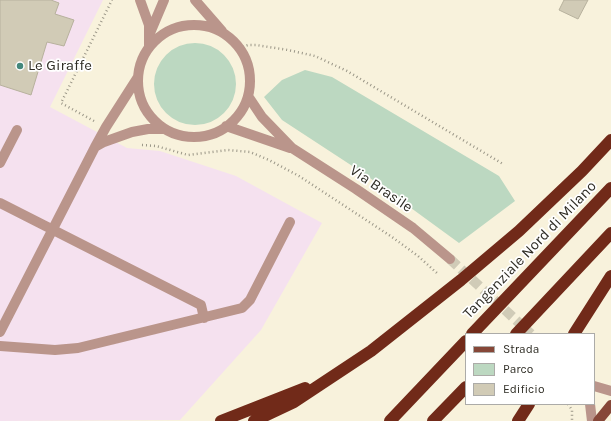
<!DOCTYPE html>
<html>
<head>
<meta charset="utf-8">
<style>
	body { margin:0 }
	#map { position:relative; width:611px; height:421px; overflow:hidden; background:#f8f2dc; font-family:Karla,sans-serif }
	canvas { display:block }
	.legend { position:absolute; left:465px; top:333px; width:130px; height:72px; box-sizing:border-box; background:#fff; border:1px solid #acaba8; margin:0; padding:5px 7px; list-style:none; font-size:12px; color:#2f2d25 }
	.legend li { display:flex; align-items:center; gap:8px; height:20px }
	.legend b { width:20px; border:1px solid #acaba8 }
</style>
</head>
<body>
<div id="map">
<canvas width="611" height="421"></canvas>
<ul class="legend">
<li><b style="height:5px;background:#864738"></b>Strada</li>
<li><b style="height:11px;background:#bcd8c1"></b>Parco</li>
<li><b style="height:11px;background:#d1cbb6"></b>Edificio</li>
</ul>
</div>
<script>
const ctx = document.querySelector('canvas').getContext('2d');
ctx.lineJoin = 'round';
function fill(path, color) { ctx.fillStyle = color; ctx.fill(path, 'evenodd'); }
const poly = rows => new Path2D(rows.map(r => 'M' + r).join(''));
function strokePath(path, color, width, dash) { ctx.strokeStyle = color; ctx.lineWidth = width; ctx.lineCap = dash ? 'butt' : 'round'; ctx.setLineDash(dash || []); ctx.stroke(path); }
function write(font, color, halo, rows, align = 'center') {
  ctx.font = font + ' Karla,sans-serif'; ctx.lineWidth = 3.5; ctx.setLineDash([]); ctx.textBaseline = 'middle'; ctx.strokeStyle = halo; ctx.fillStyle = color; for (const [text, x, y, turn = 0] of rows) {
    ctx.save(); ctx.translate(x, y); ctx.rotate((+turn || 0) * Math.PI / 180); ctx.textAlign = isNaN(turn) ? turn : align; if (halo) ctx.strokeText(text, 0, 0); ctx.fillText(text, 0, 0); ctx.restore();
  }
}
fill(poly([
	[0,0,103,0,50,107,127,148,160,151,236,176,322,223,261,330,180,420,0,421]
]), '#f5e1ef');
fill(poly([
	'154 84a41 41 0 1 1 82 0a41 41 0 1 1-82 0Z',
	[305,70,332,77,499,176,515,201,459,243,363,173,282,120,264,97,282,80]
]), '#bcd8c1');
const building = poly([
	[0,0,51,0,59,3,55,14,74,20,64,46,47,42,31,95,0,85,0,0],
	[564,0,588,0,578,19,559,10,564,0]
]);
fill(building, '#d1cbb6');
strokePath(building, '#b7b19d', 1);
strokePath(poly([
	[450,259,531,334]
]), '#d0cbb7', 10, [10, 5]);
strokePath(poly([
	[239,48,248,45,256,45,288,50,315,56,347,71,503,164],
	[94,121,61,103,112,0],
	[142,145,156,146,188,155,228,150,250,152,269,160,299,176,392,237,418,256,438,274],
	[568,404,572,410,572,421]
]), '#9a9687', 2.5, [1, 3]);
strokePath(poly([
	[140,0,149,25,149,47],
	[195,0,222,31],
	'138 81a56 56 0 1 1 112 0a56 56 0 1 1-112 0Z',
	[150,33,164,0],
	[248,96,262,117,292,148,356,189,413,228,450,259],
	[226,126,290,148],
	[95,147,104,142,132,132,148,129,165,129],
	[0,163,17,130],
	[0,203,201,305,204,318],
	[0,332,95,147,106,127,138,77],
	[0,346,55,350,78,348,242,308,250,300,290,222],
	[594,386,611,391],
	[590,404,592,421]
]), '#ba958b', 10);
strokePath(poly([
	[598,421,611,405]
]), '#864738', 10);
strokePath(poly([
	[472,334,611,188],
	[516,334,611,233],
	[574,334,611,276],
	[221,421,305,388],
	[254,421,294,402,371,351,461,280,519,231,582,171,611,140],
	[390,421,466,341],
	[433,421,466,387],
	[518,421,529,404]
]), '#712a19', 12);
for (const [x, y, r, color] of [
	[20,66,4,"#44887c"]
]) { const dot = new Path2D(); dot.arc(x, y, r, 0, 2 * Math.PI); ctx.fillStyle = color; ctx.fill(dot); strokePath(dot, '#fff', 1.5); }
write('15px', '#2f2d25', '#fff', [
	["Le Giraffe",28,66]
], 'left');
write('15px', '#2f2d25', '#fff', [
	["Via Brasile",381,189,34],
	["Tangenziale Nord di Milano",530,250,-46]
]);
</script>
</body>
</html>
